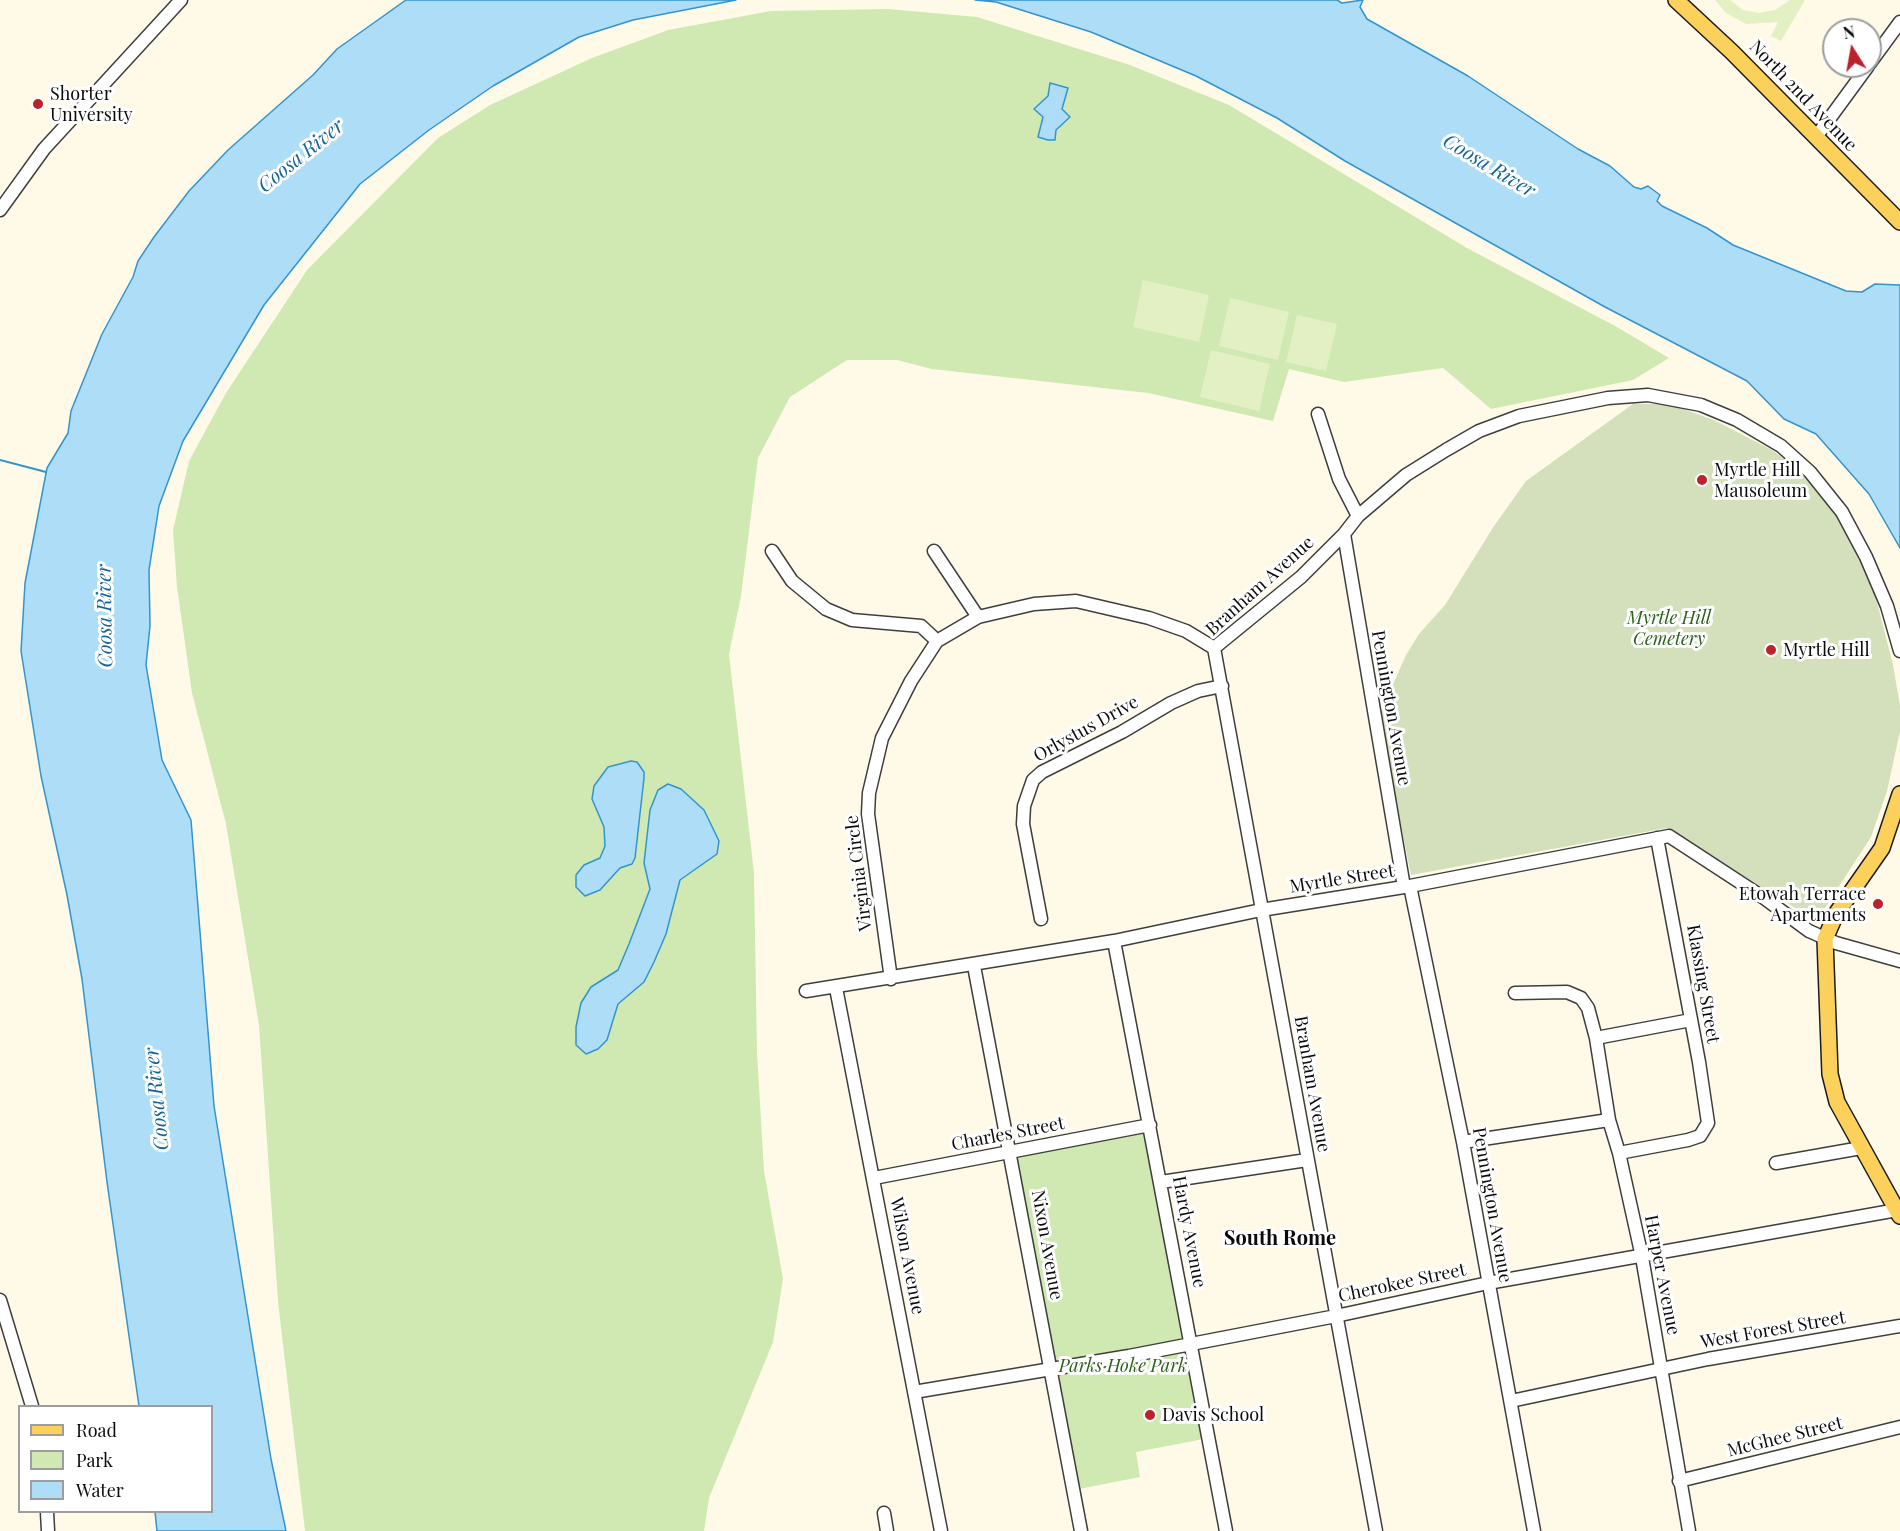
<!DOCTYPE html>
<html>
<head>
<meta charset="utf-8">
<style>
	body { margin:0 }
	#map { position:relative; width:1900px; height:1531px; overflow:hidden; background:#fffae8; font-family:"Playfair Display",serif }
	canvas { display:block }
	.legend { position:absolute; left:18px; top:1405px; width:195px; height:108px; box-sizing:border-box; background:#fff; border:2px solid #9d9d9d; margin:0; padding:8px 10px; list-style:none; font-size:18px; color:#0b0b0b }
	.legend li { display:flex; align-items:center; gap:12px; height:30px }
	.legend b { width:30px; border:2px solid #9d9d9d }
	.north { position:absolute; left:1822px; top:18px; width:60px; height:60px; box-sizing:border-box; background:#fff; border:2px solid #9d9d9d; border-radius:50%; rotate:349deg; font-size:16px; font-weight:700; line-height:24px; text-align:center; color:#0b0b0b }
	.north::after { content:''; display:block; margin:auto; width:21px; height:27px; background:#bc222d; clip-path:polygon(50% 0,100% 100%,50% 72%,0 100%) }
</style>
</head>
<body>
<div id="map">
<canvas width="1900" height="1531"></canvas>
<ul class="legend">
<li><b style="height:8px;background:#fbd15c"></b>Road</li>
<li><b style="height:16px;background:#d0e9b2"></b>Park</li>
<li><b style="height:16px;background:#adddf7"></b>Water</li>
</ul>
<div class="north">N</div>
</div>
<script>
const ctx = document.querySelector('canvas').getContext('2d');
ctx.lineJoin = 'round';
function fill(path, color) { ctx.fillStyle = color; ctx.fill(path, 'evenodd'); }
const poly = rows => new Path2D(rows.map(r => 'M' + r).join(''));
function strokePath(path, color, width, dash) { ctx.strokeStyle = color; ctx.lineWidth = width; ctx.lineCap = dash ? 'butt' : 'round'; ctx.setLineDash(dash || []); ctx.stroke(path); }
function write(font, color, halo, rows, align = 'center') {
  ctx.font = font + ' "Playfair Display",serif'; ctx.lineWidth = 6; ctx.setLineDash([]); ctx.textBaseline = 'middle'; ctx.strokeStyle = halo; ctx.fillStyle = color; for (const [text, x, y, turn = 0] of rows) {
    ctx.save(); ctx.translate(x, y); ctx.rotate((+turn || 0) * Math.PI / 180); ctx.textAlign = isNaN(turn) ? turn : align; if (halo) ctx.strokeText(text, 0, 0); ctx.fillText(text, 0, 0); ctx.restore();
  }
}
fill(poly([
	[888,9,977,17,1130,65,1229,105,1467,248,1617,327,1669,358,1633,380,1491,409,1443,368,1344,382,1289,369,1273,421,1148,393,932,369,897,360,847,360,790,397,758,458,741,596,729,654,754,873,757,1053,764,1171,783,1279,773,1342,709,1498,704,1531,305,1531,278,1302,259,1025,226,824,192,693,177,587,173,530,189,461,226,393,307,270,438,138,490,105,592,58,668,30,771,11],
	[1150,1125,1209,1438,1136,1452,1140,1477,1074,1490,1012,1151]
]), '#d0e9b2');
fill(poly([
	[1633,404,1669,404,1714,420,1770,449,1794,465,1819,490,1840,522,1870,575,1893,665,1900,706,1900,731,1887,791,1871,837,1823,911,1813,919,1667,828,1411,875,1379,716,1406,655,1419,634,1445,605,1494,526,1526,481]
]), '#d4dfbb');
fill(poly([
	[1715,0,1730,0,1743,10,1759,13,1775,10,1790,0,1805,0,1781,41,1771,36,1778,22,1746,24,1726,13],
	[1143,280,1209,295,1199,342,1133,327],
	[1230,298,1289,312,1278,360,1219,346],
	[1297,315,1337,324,1326,371,1286,362],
	[1211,350,1270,364,1259,411,1200,397]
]), '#e2f0c4');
const water = poly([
	[406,0,736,0,633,20,579,37,493,86,429,130,360,184,264,305,183,441,159,506,149,570,150,626,146,665,162,760,191,820,214,1106,271,1459,286,1531,157,1531,155,1512,212,1512,212,1406,139,1406,107,1182,82,979,67,895,41,776,21,651,25,583,47,468,68,433,71,411,102,334,133,277,138,261,154,237,189,191,228,150,313,75,337,49,406,0],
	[975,0,1337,0,1342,3,1363,0,1360,7,1367,19,1468,76,1578,149,1610,166,1634,187,1641,189,1648,186,1660,195,1657,201,1662,206,1707,228,1733,245,1846,291,1862,292,1875,284,1900,285,1900,548,1869,494,1816,434,1784,419,1747,381,1605,307,1345,161,1277,118,1196,76,1091,32,996,2,975,0],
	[1050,83,1068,88,1062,109,1070,117,1056,130,1055,140,1048,140,1038,137,1043,117,1034,109,1048,96,1050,83],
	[631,761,637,762,644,772,644,778,635,858,632,864,620,868,600,890,585,896,576,887,576,875,584,865,600,858,605,846,604,827,592,799,594,786,608,767,631,761],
	[668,784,681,789,704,810,719,841,717,854,680,880,666,934,654,962,644,982,618,1004,607,1040,598,1049,586,1054,576,1045,576,1027,581,1003,591,987,618,970,629,944,650,889,644,863,650,810,658,790,668,784]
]);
fill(water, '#adddf7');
strokePath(water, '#3394cf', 1.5);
strokePath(poly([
	[0,460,46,472]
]), '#3394cf', 2);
const minor = poly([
	[1870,63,1900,22],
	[1816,137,1868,66],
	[0,210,44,149,181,0],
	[1318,414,1339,479,1358,516],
	[1344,534,1404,887],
	[772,551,792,581,826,609,852,620,921,626,937,641],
	[934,551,978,617],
	[1214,648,1301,577,1344,534,1358,516,1406,475,1446,450,1479,431,1519,416,1608,398,1648,395,1701,405,1737,420,1781,446,1810,472,1842,512,1866,557,1887,606,1900,651],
	[1214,648,1376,1531],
	[1410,886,1463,1142,1534,1531],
	[1041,919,1023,824,1024,806,1033,780,1042,772,1122,732,1171,703,1198,691,1222,686],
	[1114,941,1226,1531],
	[974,966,1081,1531],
	[891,979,868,814,869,793,882,738,911,681,937,641,978,617,1034,604,1076,601,1149,618,1186,631,1214,648],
	[836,988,941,1531],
	[806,991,1114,941,1261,910,1410,886,1669,836,1764,898,1809,931,1836,943,1900,961],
	[1515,993,1567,992,1581,998,1588,1008,1596,1038,1609,1120,1619,1153,1642,1257,1689,1531],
	[1596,1038,1691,1020],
	[1463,1142,1609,1120],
	[1619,1153,1688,1140,1700,1136,1708,1123,1699,1062,1657,838],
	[1776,1163,1861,1148],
	[874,1178,1150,1125],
	[1161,1182,1307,1160],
	[0,1300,32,1406],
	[914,1392,1129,1356,1336,1316,1488,1283,1897,1210],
	[1511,1401,1708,1359,1900,1326],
	[1679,1481,1900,1427],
	[47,1512,48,1531],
	[884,1513,887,1531]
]);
const major = poly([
	[1676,0,1732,52,1900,222],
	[1900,794,1882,848,1836,914,1825,939,1830,1074,1837,1102,1900,1216]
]);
strokePath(minor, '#3e3e3e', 15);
strokePath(major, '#1c1c1c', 18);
strokePath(minor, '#fff', 12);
strokePath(major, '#fbd15c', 15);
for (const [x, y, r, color] of [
	[38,104,6,"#bc222d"],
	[1702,480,6,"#bc222d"],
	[1771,650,6,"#bc222d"],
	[1878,904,6,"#bc222d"],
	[1150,1415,6,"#bc222d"]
]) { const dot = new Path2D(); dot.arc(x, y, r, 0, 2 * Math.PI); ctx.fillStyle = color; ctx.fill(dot); strokePath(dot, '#fff', 2); }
write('18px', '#0b0b0b', '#fff', [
	["Shorter",50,94],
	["University",50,115],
	["Myrtle Hill",1714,470],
	["Mausoleum",1714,491],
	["Myrtle Hill",1783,650],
	["Etowah Terrace",1866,894,"right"],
	["Apartments",1866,915,"right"],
	["Davis School",1162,1415]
], 'left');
write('18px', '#0b0b0b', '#fff', [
	["North 2nd Avenue",1803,96,46],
	["Branham Avenue",1260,586,-42],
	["Pennington Avenue",1391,708,80],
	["Orlystus Drive",1086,729,-29],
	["Virginia Circle",859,873,-97],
	["Myrtle Street",1342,879,-9],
	["Klassing Street",1703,984,80],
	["Branham Avenue",1312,1084,80],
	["Charles Street",1008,1134,-11],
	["Pennington Avenue",1492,1205,80],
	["Hardy Avenue",1189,1232,79],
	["Nixon Avenue",1047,1245,80],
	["Wilson Avenue",907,1256,79],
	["Harper Avenue",1662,1275,79],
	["Cherokee Street",1402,1283,-12],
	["West Forest Street",1773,1330,-10],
	["McGhee Street",1785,1437,-14]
]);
write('italic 18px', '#2c621b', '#fff', [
	["Myrtle Hill",1669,618],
	["Cemetery",1669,639],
	["Parks Hoke Park",1123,1366]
]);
write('italic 20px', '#13649d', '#fff', [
	["Coosa River",301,156,-39],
	["Coosa River",1489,166,31],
	["Coosa River",105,616,-91],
	["Coosa River",157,1099,-96]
]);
write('bold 20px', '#0b0b0b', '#fff', [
	["South Rome",1280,1239]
]);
</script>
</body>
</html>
